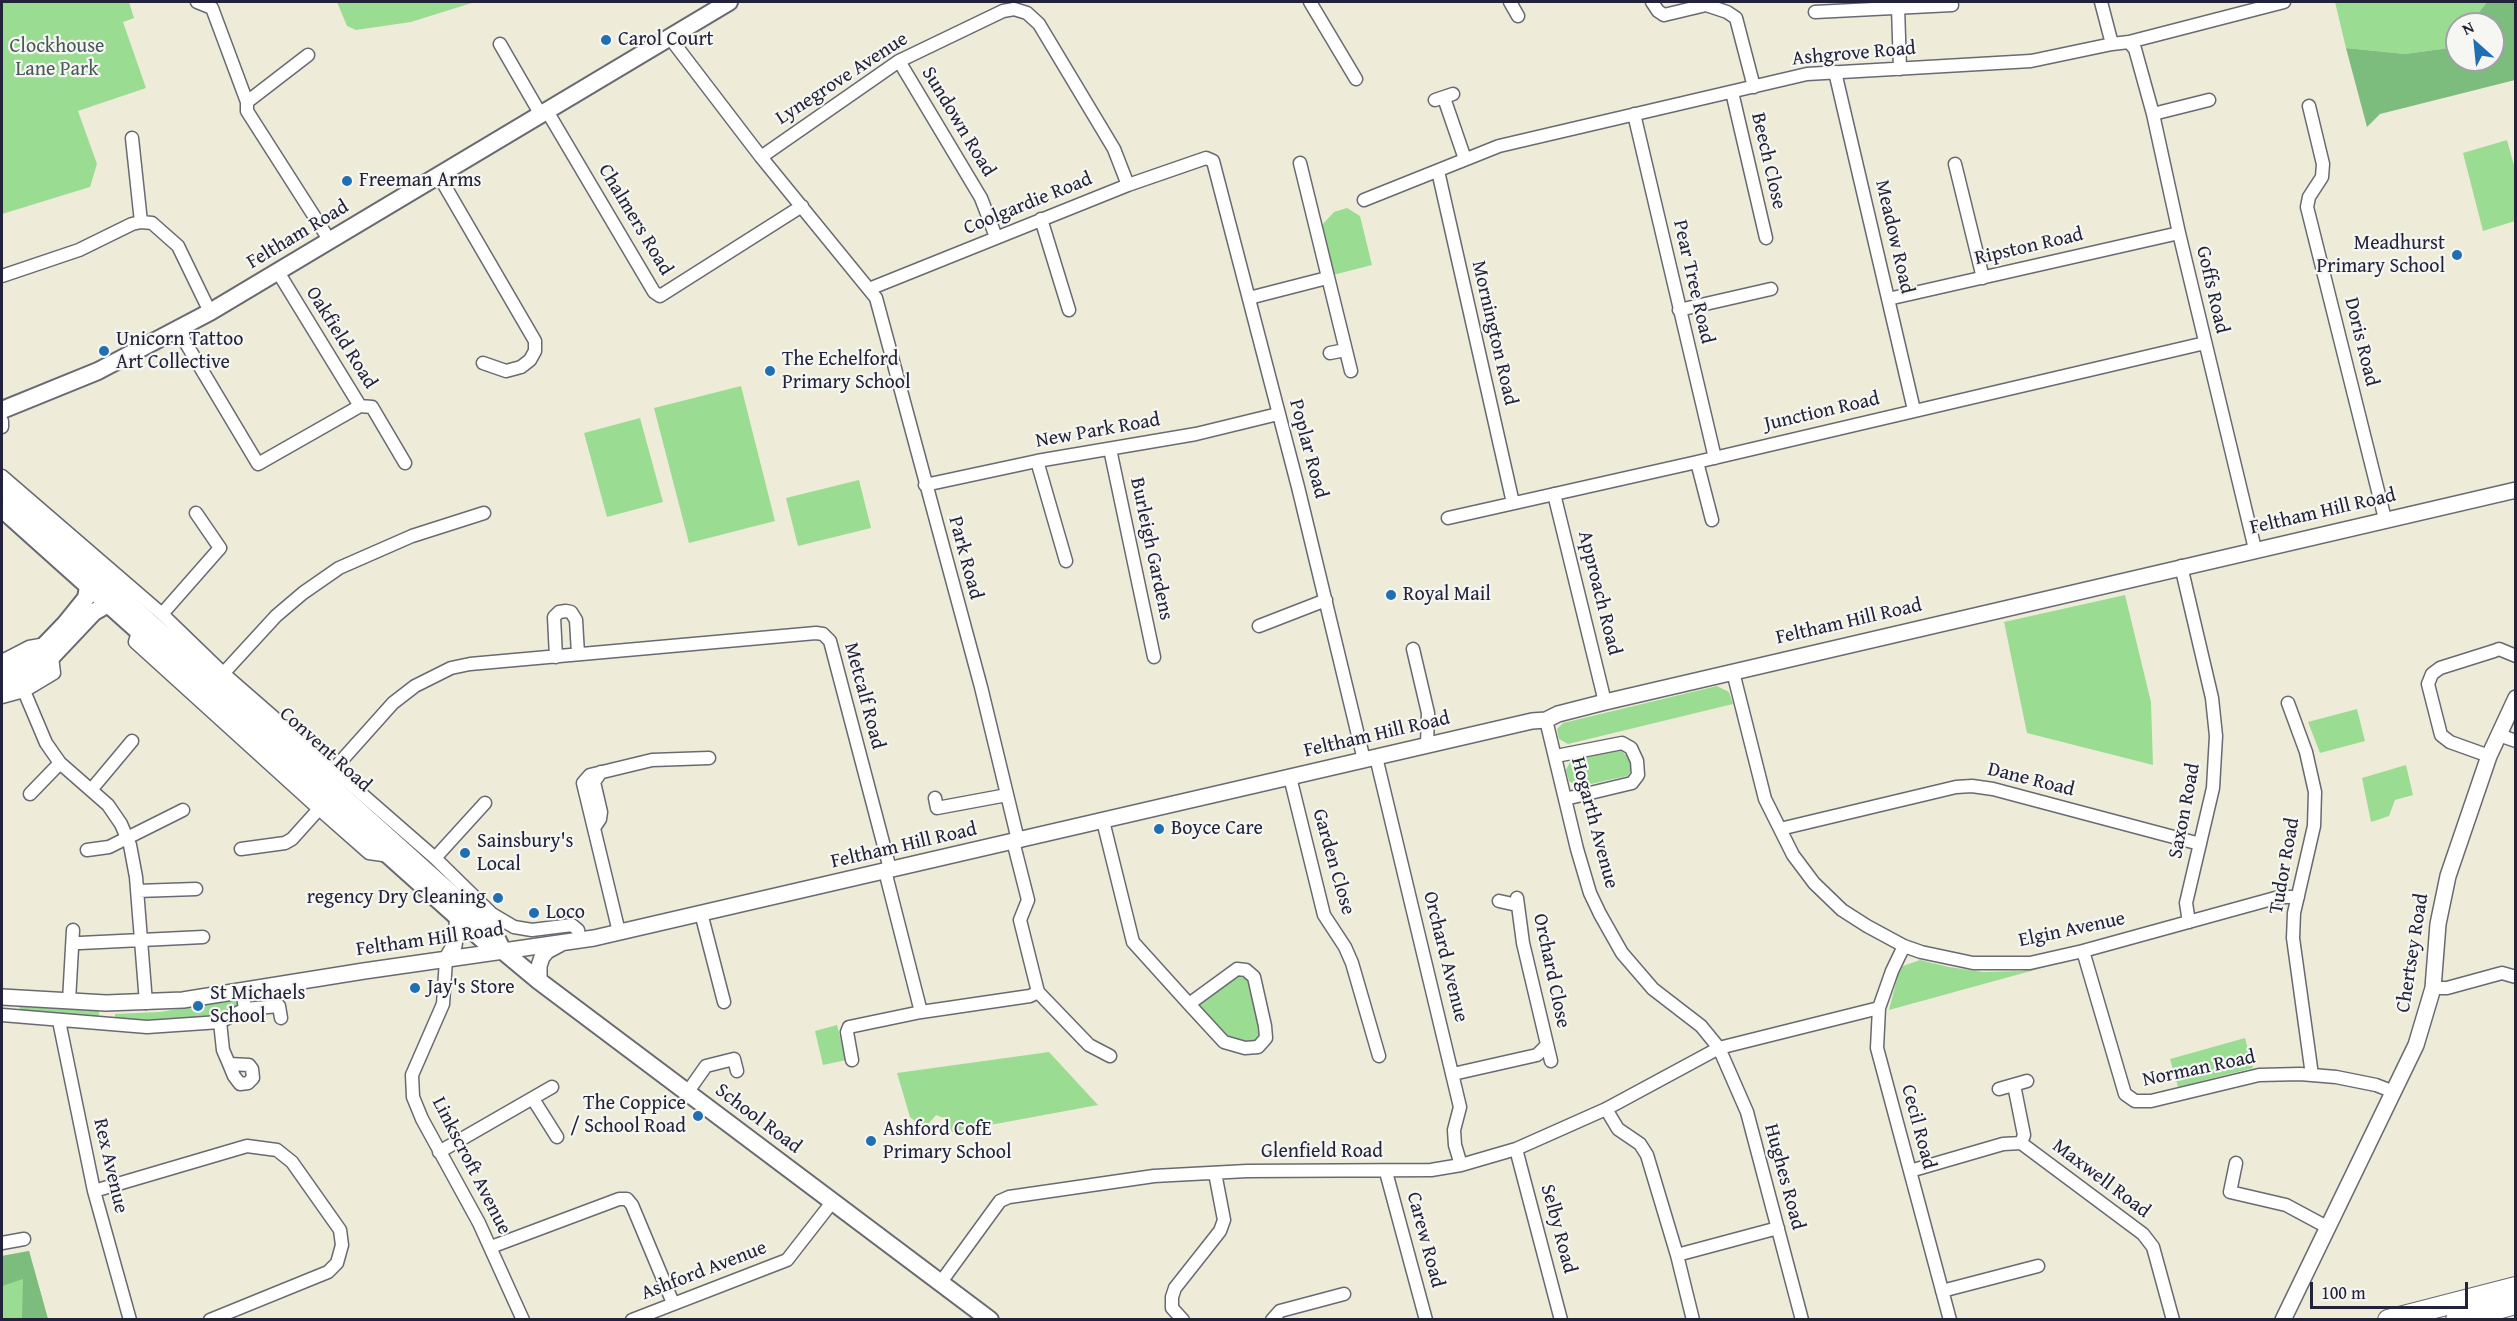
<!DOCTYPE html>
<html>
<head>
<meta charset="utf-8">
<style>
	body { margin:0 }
	#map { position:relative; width:2517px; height:1321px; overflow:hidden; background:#eeecd9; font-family:"Gentium Book Plus",serif }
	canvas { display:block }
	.frame { position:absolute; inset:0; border:3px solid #22223b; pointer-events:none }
	.north { position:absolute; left:2445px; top:12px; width:60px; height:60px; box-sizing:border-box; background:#f6f6f2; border:2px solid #a1a1a9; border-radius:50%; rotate:333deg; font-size:16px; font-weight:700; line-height:24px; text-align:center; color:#22223b }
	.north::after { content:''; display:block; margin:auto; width:21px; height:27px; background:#1f6fb2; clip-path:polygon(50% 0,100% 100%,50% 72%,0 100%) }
	.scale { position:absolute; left:2310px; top:1282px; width:158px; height:27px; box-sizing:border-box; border:3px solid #22223b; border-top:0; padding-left:8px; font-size:18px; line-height:21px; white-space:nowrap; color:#22223b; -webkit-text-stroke:4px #f6f6f2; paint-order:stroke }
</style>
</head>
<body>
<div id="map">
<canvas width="2517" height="1321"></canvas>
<div class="frame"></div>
<div class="north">N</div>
<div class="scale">100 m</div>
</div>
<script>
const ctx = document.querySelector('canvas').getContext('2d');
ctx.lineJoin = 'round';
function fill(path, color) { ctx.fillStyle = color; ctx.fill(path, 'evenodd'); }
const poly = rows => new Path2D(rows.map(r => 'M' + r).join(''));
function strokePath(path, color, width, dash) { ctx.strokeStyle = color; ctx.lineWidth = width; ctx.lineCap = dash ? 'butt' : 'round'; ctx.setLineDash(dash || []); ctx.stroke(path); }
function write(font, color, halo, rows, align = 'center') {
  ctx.font = font + ' "Gentium Book Plus",serif'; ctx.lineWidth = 4.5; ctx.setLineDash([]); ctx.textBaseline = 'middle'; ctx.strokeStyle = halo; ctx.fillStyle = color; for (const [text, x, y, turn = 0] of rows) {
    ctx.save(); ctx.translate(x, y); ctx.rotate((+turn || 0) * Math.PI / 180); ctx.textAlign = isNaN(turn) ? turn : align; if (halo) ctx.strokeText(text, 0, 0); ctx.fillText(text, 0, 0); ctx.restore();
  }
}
fill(poly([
	[2,2,129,2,134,18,123,22,146,88,78,111,97,164,90,187,2,214],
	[337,2,475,2,411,22,356,30,347,26],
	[2335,2,2487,2,2470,24,2457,24,2457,40,2449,48,2405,54,2346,48],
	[2507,140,2515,169,2515,221,2483,231,2463,153],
	[1347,208,1360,216,1372,265,1333,275,1322,225,1334,212],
	[741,386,775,521,689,543,654,408],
	[640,418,663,502,607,517,584,433],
	[859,480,871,528,798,546,786,498],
	[2125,595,2151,702,2153,765,2027,733,2004,622],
	[1717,686,1729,692,1733,704,1568,744,1559,739,1557,729,1563,723],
	[2357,709,2365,741,2320,753,2308,722],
	[1620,750,1628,757,1632,770,1627,776,1577,787,1569,781,1566,770,1571,760],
	[2406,765,2413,795,2395,800,2389,816,2371,822,2362,778],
	[1920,960,1949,967,1983,972,2020,971,2049,966,1889,1010,1898,975,1903,966],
	[1234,976,1245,978,1250,983,1261,1031,1257,1039,1250,1043,1232,1041,1220,1033,1200,1010,1199,1003],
	[237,999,237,1005,230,1012,191,1020,153,1022,115,1019,115,1014,160,1012],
	[19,1006,99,1011,99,1015,97,1018,20,1011],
	[837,1025,846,1060,823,1065,815,1031],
	[2245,1038,2253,1068,2178,1087,2170,1059],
	[1049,1052,1098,1105,952,1132,944,1118,936,1115,924,1129,910,1117,897,1073],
	[29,1251,48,1319,2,1320,2,1256]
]), '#9bdc93');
fill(poly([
	[2487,2,2515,2,2515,80,2380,114,2367,127,2346,48,2405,54,2449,48,2457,40,2457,60,2493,60,2493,24,2470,24],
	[29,1251,48,1319,22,1319,23,1279,2,1286,2,1256]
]), '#7cbc7d');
const minor = poly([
	[197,2,212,8,247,102],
	[1310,2,1356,79],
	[1510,2,1518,16],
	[1652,2,1658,11,1664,15,1706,5,1727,12,1736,18,1754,87],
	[2101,2,2112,44],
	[1898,7,1900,69],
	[1815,12,1952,5],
	[670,38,761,157,876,298,981,687,1018,840],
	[2129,42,2135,49,2153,114,2179,233,2255,549],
	[500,44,541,115],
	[308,55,247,102,247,111,330,241],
	[899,61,981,198,996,237],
	[1835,72,1914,410],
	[1732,92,1766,238],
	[1444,98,1465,159],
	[1435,100,1453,94],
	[2309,106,2323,164,2322,177,2309,197,2307,207,2385,519],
	[547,111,654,292,660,296,802,206],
	[1634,114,1715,458],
	[2153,114,2209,100],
	[132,138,141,222],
	[761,157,899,61,1003,11,1014,9,1027,13,1039,24,1114,149,1128,185],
	[1300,163,1351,371],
	[1955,164,1983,278],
	[1438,171,1513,503],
	[439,176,535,341,535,351,530,360,521,367,506,371,483,363],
	[1364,200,1499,146,1807,74,2031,61,2112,44,2129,42,2284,2],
	[1041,219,1069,310],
	[2,276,79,250,132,224,141,222,152,223,178,246,210,312],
	[869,289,1128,185,1206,158,1213,161,1298,487,1364,760],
	[1249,298,1327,278],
	[1888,299,2179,233],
	[1679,310,1771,289],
	[178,330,258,464,360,406,278,272],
	[1330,353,1345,350],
	[360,406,372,407,405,463],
	[2,421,2,427],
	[1110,449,1154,657],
	[1037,461,1066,561],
	[1697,462,1712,520],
	[2,476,162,614,223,673,435,858,492,914,514,927,532,930,572,925,578,930,580,941],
	[925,485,1037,461,1196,434,1278,414],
	[1554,494,1605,702],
	[1448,518,1697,462,2205,343],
	[2181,566,2212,698,2216,736,2213,788,2186,903,2189,922],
	[162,614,220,548,196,513],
	[1259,626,1326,600],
	[138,632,135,642,319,809,369,853,390,856],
	[1413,649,1428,713,1427,745],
	[556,657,554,617,559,612,566,611,571,612,576,620,578,654],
	[2,661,29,647,46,644],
	[1733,672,1765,799,1793,855,1814,883,1842,910,1867,926,1904,946,1921,952,1973,963,2030,963,2083,951,2279,897,2298,897],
	[220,677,276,616,303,593,339,568,412,536,484,513],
	[24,691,46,743,60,763,108,805,121,824,130,845,136,877,146,1003],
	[2,697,24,691,54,673,52,657],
	[2288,703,2306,752,2315,792,2314,826,2294,913,2293,938,2312,1075],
	[1546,720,1577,849,1590,893,1600,914,1622,953,1653,989,1701,1026,1719,1048,1879,1008],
	[2499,735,2516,741],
	[1556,756,1622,743,1631,748,1637,761,1638,775,1632,783,1565,799],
	[2489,756,2450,742,2441,735,2428,684,2432,674,2440,668,2494,651,2499,649,2516,656],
	[1376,757,1460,1107,1454,1130,1455,1145,1461,1165],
	[1290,777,1324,915,1345,947,1352,963,1379,1056],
	[325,779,393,703,415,686,451,668,470,664,816,633,823,634,830,641,890,869],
	[91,790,132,741],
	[30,794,60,763],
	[935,798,937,808,1007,795],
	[1103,821,1133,942,1189,1004,1224,1042,1245,1048,1258,1047,1266,1038,1265,1026,1254,977,1246,970,1237,969,1189,1004],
	[594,828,600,819,601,812,594,782,601,772],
	[1780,829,1956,787,1972,786,1993,789,2200,844],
	[1013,841,1028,900,1020,920,1038,992,1089,1045,1110,1056],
	[241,849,285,843,292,839,319,809],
	[87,850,109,847,183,810],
	[435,858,485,803],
	[885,871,921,1012],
	[137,891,196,889],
	[1517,898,1523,943,1551,1061],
	[1499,901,1517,905],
	[701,913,724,1002],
	[619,932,583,783,590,775,652,760,709,758],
	[80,943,203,937],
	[1904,946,1892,971,1879,1008,1877,1048,1950,1320],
	[2083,951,2125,1094,2135,1101,2151,1101,2259,1075,2300,1074,2336,1077,2376,1085,2394,1092],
	[446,960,443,1004,412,1075,413,1097,422,1119,479,1223,523,1320],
	[2433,988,2447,988,2502,973,2516,977],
	[69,1001,73,930],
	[245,1009,279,1006,281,1018],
	[2,1015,147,1027,220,1022,245,1009,242,990],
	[59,1021,94,1191,130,1320],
	[220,1022,223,1050,229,1064,234,1076,240,1084,248,1083,253,1078,252,1069,249,1065,229,1064],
	[852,1060,847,1032,849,1027,921,1012,1030,996,1038,992],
	[1453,1074,1537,1055,1547,1045],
	[2014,1085,2024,1135,2021,1143],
	[1999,1089,2027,1081],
	[687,1093,706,1066,734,1059,737,1071],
	[533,1099,557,1137],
	[1606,1109,1618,1129,1640,1144,1647,1155,1677,1255,1693,1320],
	[1516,1149,1561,1320],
	[439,1152,552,1087],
	[2236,1163,2230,1192,2286,1205,2327,1227],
	[1910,1171,2003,1144,2021,1143,2143,1234,2153,1247,2173,1320],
	[1386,1172,1426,1320],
	[94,1191,247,1146,277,1150,292,1162,340,1230,342,1245,337,1263,328,1272,210,1320],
	[2,1243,24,1239],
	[491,1247,619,1199,627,1199,632,1205,673,1303],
	[1677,1255,1778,1228],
	[941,1282,1000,1201,1009,1197,1154,1176,1247,1171,1431,1170,1461,1165,1516,1149,1606,1109,1719,1048,1747,1112,1802,1320],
	[1942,1291,2038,1266],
	[632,1320,787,1260,833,1201],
	[1183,1320,1172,1308,1172,1297,1175,1288,1220,1231,1224,1220,1215,1173],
	[1272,1320,1280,1311,1344,1294]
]);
const tertiary = poly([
	[446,960,454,946,458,918],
	[539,981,539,966,542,957,547,951,560,944],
	[2,997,106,1003,183,1000,364,971,594,938,1532,721,1546,720,1558,714,1605,702,2516,490],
	[2283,1320,2416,1045,2433,988,2438,924,2448,876,2489,756,2516,698]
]);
const secondary = poly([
	[2,410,98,371,210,312,729,2],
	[2,489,493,931,503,951],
	[2,509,484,941,503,951,539,981,990,1320],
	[2,671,15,667,37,653,65,624,86,598,88,587],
	[2,686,28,677,43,666,94,612,108,604]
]);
const trunk = poly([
	[2388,1320,2516,1287],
	[2456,1320,2516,1304]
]);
strokePath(minor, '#696972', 15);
strokePath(tertiary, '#696972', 18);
strokePath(secondary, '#696972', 20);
strokePath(trunk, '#696972', 22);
strokePath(minor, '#fff', 12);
strokePath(tertiary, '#fff', 15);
strokePath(secondary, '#fff', 16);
strokePath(trunk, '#fff', 20);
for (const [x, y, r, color] of [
	[606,40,6,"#1f6fb2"],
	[347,181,6,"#1f6fb2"],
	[2457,255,6,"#1f6fb2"],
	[104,351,6,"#1f6fb2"],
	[770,371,6,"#1f6fb2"],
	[1391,595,6,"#1f6fb2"],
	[1159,829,6,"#1f6fb2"],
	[465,853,6,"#1f6fb2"],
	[498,898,6,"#1f6fb2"],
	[534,913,6,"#1f6fb2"],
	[415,988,6,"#1f6fb2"],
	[198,1006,6,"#1f6fb2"],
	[698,1116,6,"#1f6fb2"],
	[871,1141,6,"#1f6fb2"]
]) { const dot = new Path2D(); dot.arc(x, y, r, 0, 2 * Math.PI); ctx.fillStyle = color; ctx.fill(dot); strokePath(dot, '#f6f6f2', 2); }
write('20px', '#22223b', '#f6f6f2', [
	["Carol Court",618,40],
	["Freeman Arms",359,181],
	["Meadhurst",2445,244,"right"],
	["Primary School",2445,267,"right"],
	["Unicorn Tattoo",116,340],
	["Art Collective",116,363],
	["The Echelford",782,360],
	["Primary School",782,383],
	["Royal Mail",1403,595],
	["Boyce Care",1171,829],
	["Sainsbury's",477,842],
	["Local",477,865],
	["regency Dry Cleaning",486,898,"right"],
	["Loco",546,913],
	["Jay's Store",427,988],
	["St Michaels",210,994],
	["School",210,1017],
	["The Coppice",686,1104,"right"],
	["/ School Road",686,1127,"right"],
	["Ashford CofE",883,1130],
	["Primary School",883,1153]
], 'left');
write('20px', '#465a55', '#f6f6f2', [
	["Clockhouse",57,47],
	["Lane Park",57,70]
]);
write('20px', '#22223b', '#f6f6f2', [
	["Ashgrove Road",1854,54,-5],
	["Lynegrove Avenue",842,79,-33],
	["Sundown Road",958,122,59],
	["Beech Close",1768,161,77],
	["Coolgardie Road",1028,204,-22],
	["Chalmers Road",635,220,59],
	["Feltham Road",298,235,-31],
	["Meadow Road",1894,237,77],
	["Ripston Road",2029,247,-13],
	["Pear Tree Road",1693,282,77],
	["Goffs Road",2212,290,77],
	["Mornington Road",1494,333,77],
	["Oakfield Road",341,338,58],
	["Doris Road",2361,342,76],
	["Junction Road",1822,412,-13],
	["New Park Road",1098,431,-10],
	["Poplar Road",1308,449,75],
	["Feltham Hill Road",2323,512,-13],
	["Burleigh Gardens",1151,549,78],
	["Park Road",965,558,75],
	["Approach Road",1599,593,76],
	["Feltham Hill Road",1849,622,-13],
	["Metcalf Road",864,696,75],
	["Feltham Hill Road",1377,735,-13],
	["Convent Road",325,750,42],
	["Dane Road",2031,780,14],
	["Saxon Road",2185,811,-79],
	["Hogarth Avenue",1594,823,75],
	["Feltham Hill Road",904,846,-13],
	["Garden Close",1333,862,74],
	["Tudor Road",2285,866,-80],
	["Elgin Avenue",2072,930,-12],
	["Feltham Hill Road",430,940,-8],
	["Chertsey Road",2413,953,-81],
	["Orchard Avenue",1445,957,76],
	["Orchard Close",1551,971,78],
	["Norman Road",2199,1069,-12],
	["School Road",758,1119,37],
	["Cecil Road",1918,1127,75],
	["Glenfield Road",1322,1152],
	["Rex Avenue",110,1166,77],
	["Linkscroft Avenue",471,1166,63],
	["Hughes Road",1784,1177,75],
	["Maxwell Road",2101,1179,37],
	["Selby Road",1558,1229,75],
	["Carew Road",1425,1240,75],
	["Ashford Avenue",704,1271,-21]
]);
</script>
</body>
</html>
